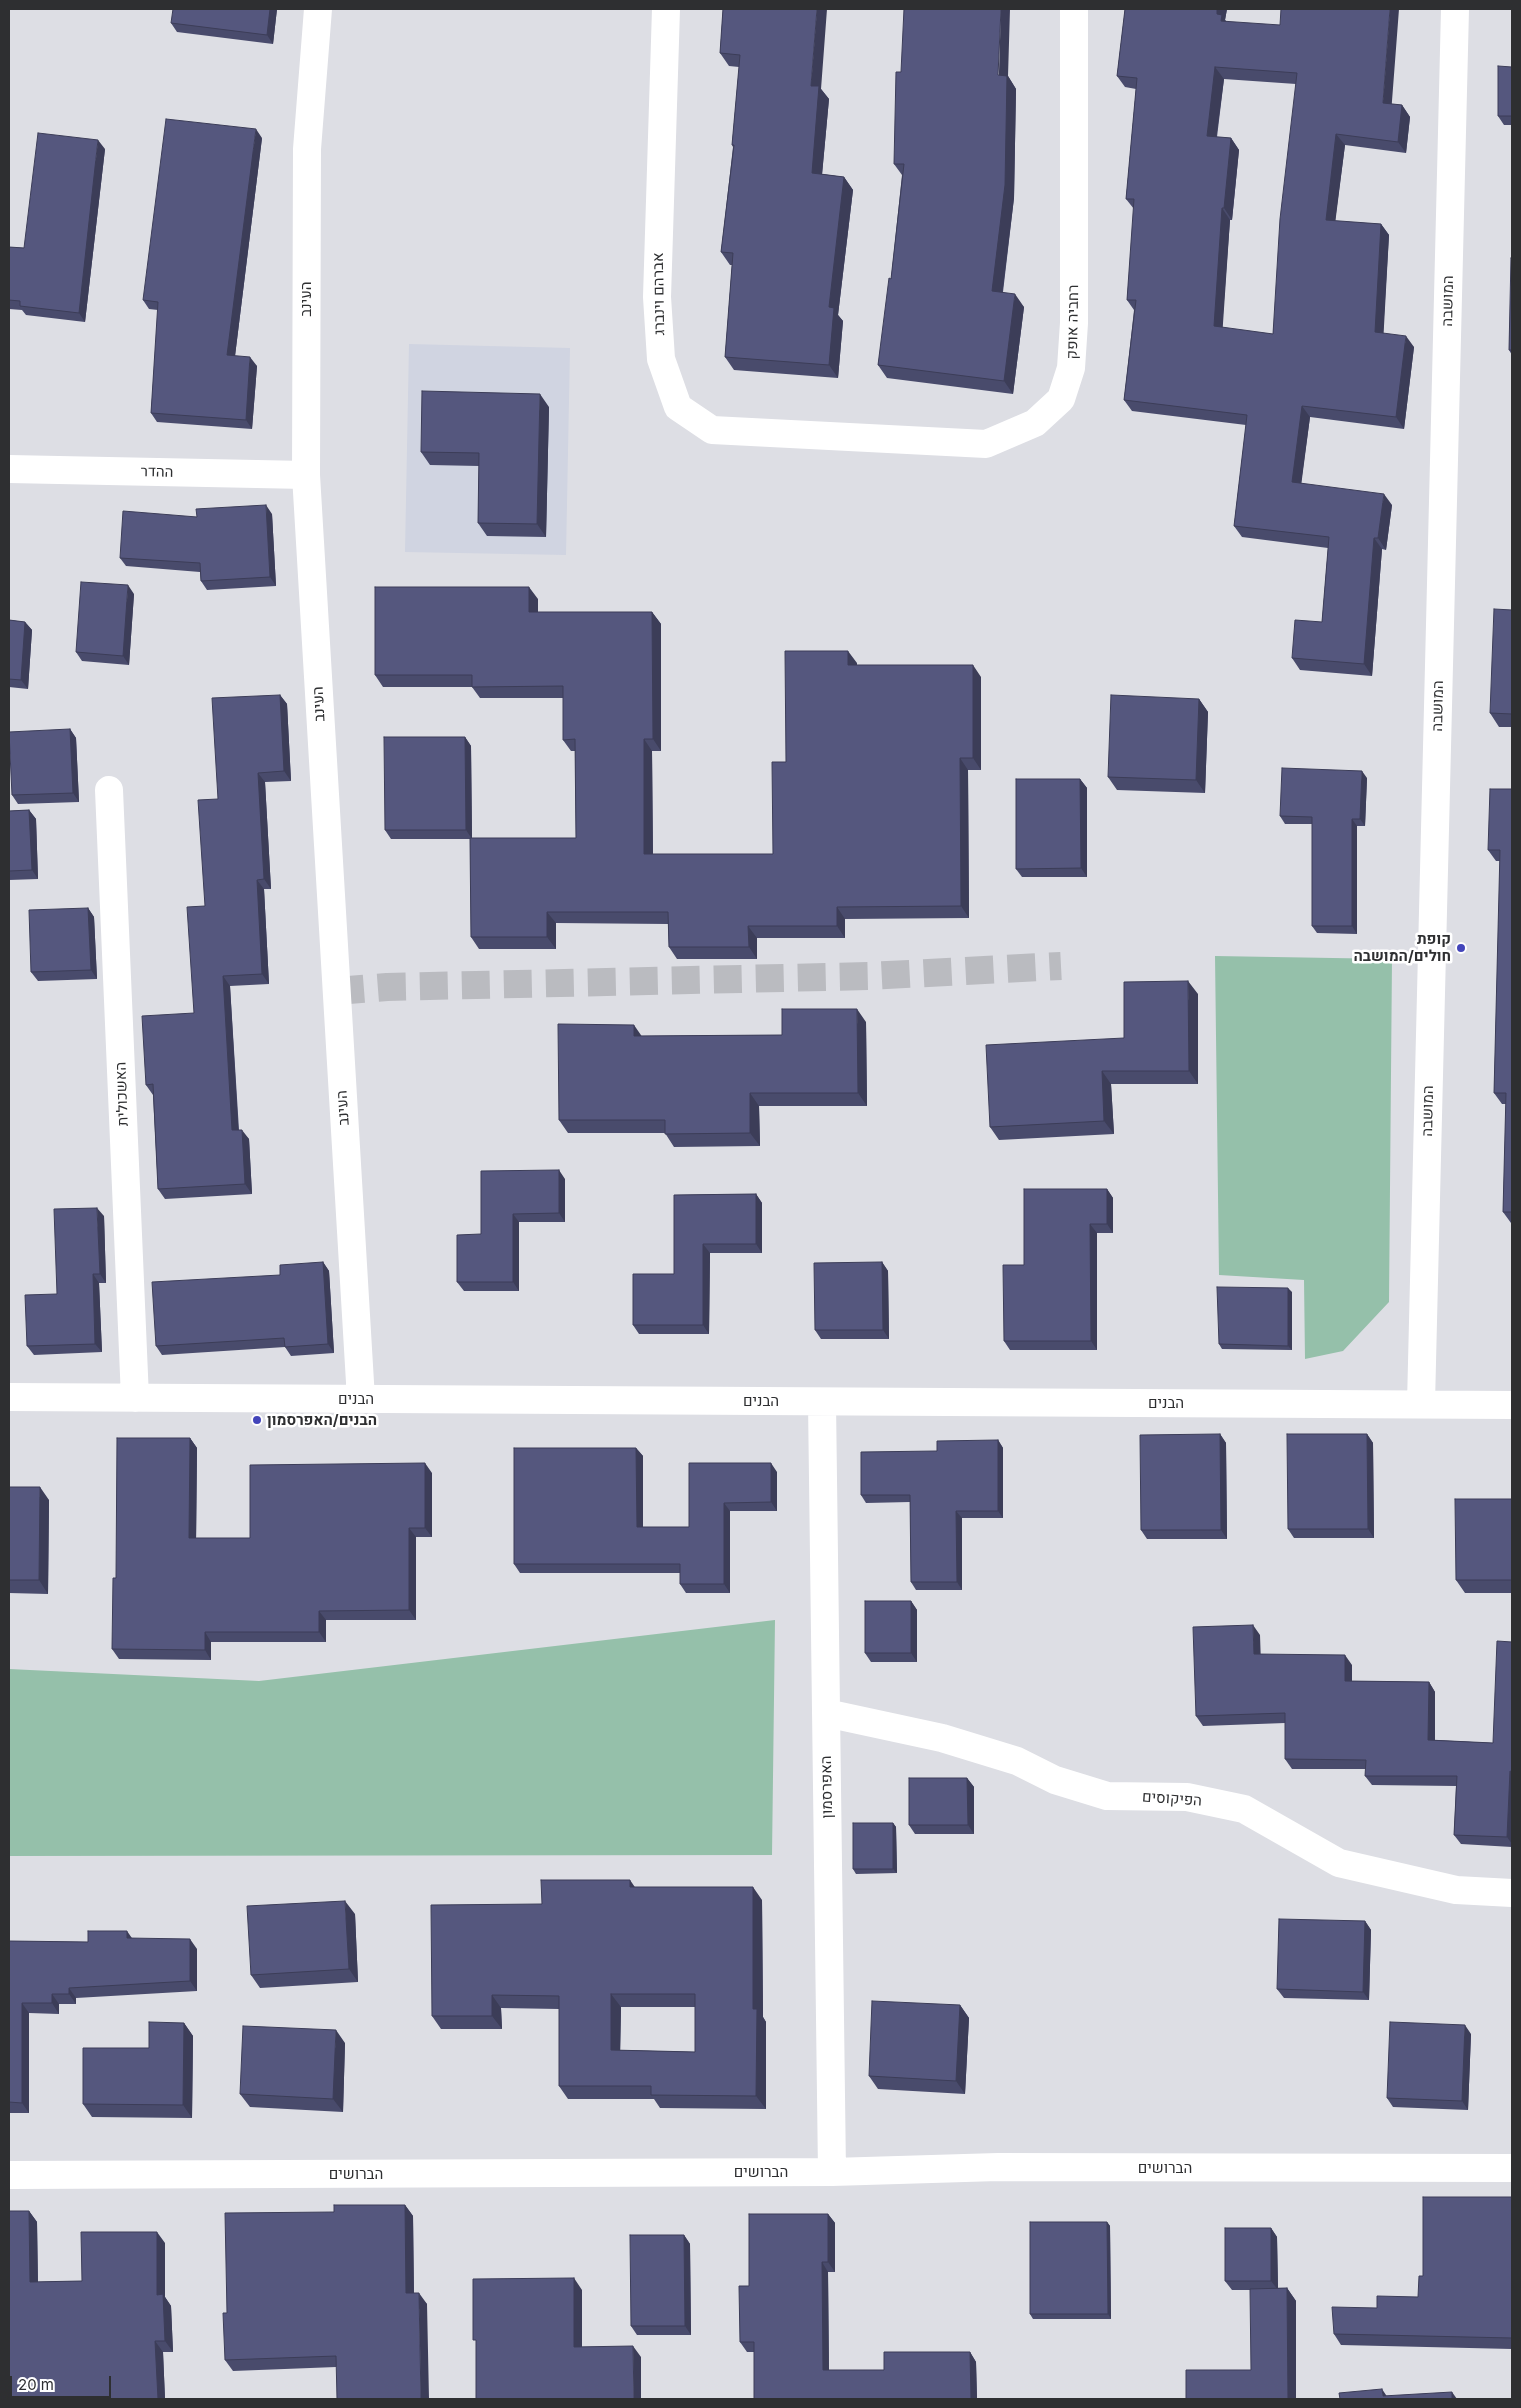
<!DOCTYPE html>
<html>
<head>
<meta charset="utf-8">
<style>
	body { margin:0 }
	#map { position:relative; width:1521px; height:2408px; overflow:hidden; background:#dddee4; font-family:Inter,sans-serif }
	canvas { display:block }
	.frame { position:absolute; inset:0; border:10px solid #2e2f31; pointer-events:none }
	.scale { position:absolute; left:10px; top:2376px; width:101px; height:22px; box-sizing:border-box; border:2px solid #2e2f31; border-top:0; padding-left:6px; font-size:15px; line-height:18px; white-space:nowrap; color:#2e2f31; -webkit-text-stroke:4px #fff; paint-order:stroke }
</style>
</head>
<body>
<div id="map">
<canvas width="1521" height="2408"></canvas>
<div class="frame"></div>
<div class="scale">20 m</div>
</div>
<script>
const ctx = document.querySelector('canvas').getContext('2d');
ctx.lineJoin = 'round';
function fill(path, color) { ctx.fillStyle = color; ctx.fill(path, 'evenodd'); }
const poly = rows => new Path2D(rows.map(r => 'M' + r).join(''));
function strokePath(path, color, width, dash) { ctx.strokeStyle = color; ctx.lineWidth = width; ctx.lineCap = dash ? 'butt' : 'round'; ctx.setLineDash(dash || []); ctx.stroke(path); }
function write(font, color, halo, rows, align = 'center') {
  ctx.font = font + ' Inter,Heebo,sans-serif'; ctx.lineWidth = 5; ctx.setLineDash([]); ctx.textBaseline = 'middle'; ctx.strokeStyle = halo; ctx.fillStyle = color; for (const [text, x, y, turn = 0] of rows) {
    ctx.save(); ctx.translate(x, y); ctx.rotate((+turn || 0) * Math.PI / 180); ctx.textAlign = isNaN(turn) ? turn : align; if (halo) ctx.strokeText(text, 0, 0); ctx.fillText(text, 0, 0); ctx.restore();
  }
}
fill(poly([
	[409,344,570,348,566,555,405,552]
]), '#d0d4e1');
fill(poly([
	[1215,956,1392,959,1389,1302,1343,1351,1305,1359,1304,1280,1219,1275],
	[775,1620,772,1855,9,1856,9,1669,259,1681]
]), '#95c0aa');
strokePath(poly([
	[336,991,387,987,869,976,1061,966]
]), '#babbc0', 28, [28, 14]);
strokePath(poly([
	[318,9,307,149,306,475,361,1399],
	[666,9,657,297,661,359,678,407,712,430,986,444,1035,423,1061,399,1071,368,1074,323,1074,9],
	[9,469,306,475],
	[109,790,135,1398],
	[9,1397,1512,1405],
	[822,1402,832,2172],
	[1421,1403,1455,9],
	[826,1713,942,1738,1017,1761,1055,1780,1107,1796,1187,1797,1244,1809,1339,1863,1456,1890,1512,1893],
	[9,2175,832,2172,998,2167,1512,2168]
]), '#fff', 28);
fill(poly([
	[277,9,273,44,177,32,171,23],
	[723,9,821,89,829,99,822,174,844,177,853,190,838,315,843,321,838,378,734,370,725,357,732,265,730,265,721,252,733,147,732,145,739,67,729,66,720,53],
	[1125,9,1227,9,1225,20,1226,21,1392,104,1402,105,1410,117,1406,153,1345,145,1335,221,1381,224,1389,235,1383,333,1414,347,1404,429,1310,417,1301,483,1392,505,1386,550,1382,549,1372,676,1300,670,1292,658,1322,622,1328,548,1242,537,1234,526,1246,425,1132,411,1124,400,1134,310,1127,300,1134,209,1126,199,1136,89,1125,87,1117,76],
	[1224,79,1296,84,1273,334,1222,328,1230,220,1232,220,1239,150,1231,138,1217,137],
	[1512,67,1512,125,1504,125,1498,116],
	[901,72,1008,76,1016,89,1014,198,1003,292,1024,307,1013,394,887,378,878,365,891,279,902,175,894,164],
	[262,138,235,356,257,366,252,429,157,422,151,413,158,310,149,309,143,300],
	[105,149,85,322,26,315,22,310,9,309,9,247,24,248],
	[1512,258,1512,355,1509,350],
	[549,407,546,537,487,536,478,523,479,466,430,465,421,452],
	[272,514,276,586,207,590,201,581,200,572,126,566,120,558,197,517],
	[134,594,129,665,82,661,76,652],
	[538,599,538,612,652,612,661,624,661,751,652,751,653,854,773,854,786,762,857,663,857,665,981,677,981,770,968,770,969,918,845,919,845,938,757,938,757,959,677,959,669,947,668,924,556,923,556,949,479,949,471,937,470,839,391,839,385,830,465,737,471,746,472,838,576,838,575,751,571,751,563,740,563,698,480,698,472,687,383,687,375,675],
	[1512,610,1512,727,1499,727,1490,713],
	[9,620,25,622,32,630,28,689,9,687],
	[280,695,287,704,291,781,265,782,271,889,264,889,269,984,230,986,239,1130,249,1139,252,1194,165,1199,158,1189,153,1095,146,1085,194,1013,205,906,218,799],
	[1199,699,1208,712,1205,793,1117,790,1108,777],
	[70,729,76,738,79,802,18,804,12,795],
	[1367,778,1365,826,1357,826,1357,934,1317,933,1312,926,1312,824,1285,824,1280,816],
	[1080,779,1087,788,1087,877,1022,877,1016,869],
	[1512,789,1512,1223,1511,1223,1503,1212,1506,1104,1502,1104,1494,1093,1500,861,1496,861,1488,850],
	[29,810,36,819,38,879,9,880,9,811],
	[88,908,94,917,97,979,38,981,31,972],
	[1198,994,1198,1084,1111,1084,1114,1134,999,1140,990,1127,1124,1038],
	[866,1022,867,1106,759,1106,760,1146,674,1147,665,1133,568,1133,559,1120,641,1036,782,1035],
	[565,1179,565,1222,519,1222,519,1291,464,1291,457,1282,481,1234],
	[1107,1189,1113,1198,1113,1233,1097,1233,1097,1350,1010,1350,1004,1341,1024,1265],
	[756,1194,762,1203,762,1253,710,1253,709,1334,639,1334,633,1325,674,1274,674,1195],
	[104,1216,106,1283,99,1283,102,1352,34,1355,27,1346,57,1294],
	[323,1262,329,1271,334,1353,291,1356,285,1347,162,1355,156,1346,280,1275],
	[882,1262,888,1271,889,1339,821,1339,815,1330],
	[1292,1292,1292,1350,1222,1349,1219,1344],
	[1220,1434,1226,1443,1227,1539,1147,1539,1141,1530],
	[1367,1434,1373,1443,1374,1538,1294,1538,1288,1529],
	[190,1438,197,1448,196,1538,250,1538,432,1473,432,1537,416,1537,416,1620,326,1620,326,1642,211,1642,211,1660,119,1659,112,1649,116,1578],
	[998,1440,1003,1448,1003,1518,962,1518,962,1590,916,1590,911,1582,910,1502,866,1503,861,1495,937,1451],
	[636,1448,643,1456,643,1527,689,1527,689,1463,777,1472,777,1511,730,1511,730,1593,686,1593,680,1584,680,1573,520,1573,514,1564],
	[9,1487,49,1500,48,1594,9,1593],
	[1512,1499,1512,1593,1465,1593,1456,1580],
	[911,1601,917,1610,917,1662,871,1662,865,1653],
	[1260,1635,1260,1654,1352,1665,1352,1681,1429,1682,1435,1692,1435,1740,1493,1743,1512,1642,1512,1847,1461,1844,1454,1835,1456,1786,1372,1785,1365,1776,1366,1769,1292,1769,1285,1759,1285,1723,1203,1726,1196,1716],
	[967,1778,974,1787,974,1834,915,1834,909,1825],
	[893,1823,896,1827,897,1873,856,1874,853,1869],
	[635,1887,762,1900,763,2017,766,2022,766,2109,660,2108,654,2099,568,2099,559,2086,559,2009,501,2008,502,2029,441,2029,432,2016,542,1904],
	[621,2007,695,2007,695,2052,620,2050],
	[355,1914,358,1982,260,1988,251,1975],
	[1365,1921,1371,1930,1369,2000,1284,1998,1277,1989],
	[132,1938,197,1949,197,1991,76,1998,76,2004,59,2004,59,2014,29,2013,29,2113,9,2113,9,1941,88,1942],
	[960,2005,969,2018,965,2094,878,2089,869,2076],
	[184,2023,193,2036,192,2118,92,2117,83,2104,149,2048],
	[1471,2034,1468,2110,1393,2107,1387,2098],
	[345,2043,343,2112,250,2107,240,2094],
	[1512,2197,1512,2349,1341,2345,1334,2334,1377,2308,1418,2297,1423,2276],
	[405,2205,413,2216,414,2293,427,2304,336,2367,233,2371,225,2360,227,2313,334,2212],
	[29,2211,37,2222,38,2282,82,2281,165,2243,165,2297,171,2306,173,2352,163,2352,165,2399,9,2399],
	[828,2214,835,2223,835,2272,828,2272,829,2370,884,2370,970,2352,976,2362,977,2399,754,2399,754,2352,747,2352,740,2342,749,2286],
	[1107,2222,1110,2226,1111,2319,1033,2319,1030,2314],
	[1271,2228,1277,2237,1278,2288,1287,2288,1296,2301,1296,2399,1186,2399,1251,2370,1251,2290,1232,2290,1225,2281],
	[684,2235,690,2244,691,2335,637,2335,631,2326]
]), '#494b6c');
fill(poly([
	[270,9,277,9,273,44,267,35],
	[817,9,827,9,821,89,829,99,821,186,812,173,811,86],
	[1001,9,1010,9,1008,76,1016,89,1014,198,1001,304,992,291],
	[1217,9,1227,9,1225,20,1230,26,1229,32,1217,14],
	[1390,9,1399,9,1391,114,1383,103],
	[1215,67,1224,79,1215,147,1207,136],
	[1402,105,1410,117,1406,153,1398,142],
	[256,129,262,138,234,364,227,355],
	[1336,134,1345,145,1334,232,1326,220],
	[1231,138,1239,150,1232,220,1224,208],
	[98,140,105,149,85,322,79,313],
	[844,177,853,190,838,315,843,321,838,378,829,365,829,307],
	[1222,208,1230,220,1222,338,1214,326],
	[1381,224,1389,235,1383,344,1375,332],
	[1015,294,1024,307,1013,394,1004,381],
	[1406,336,1414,347,1404,429,1396,417],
	[250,357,257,366,252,429,246,420],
	[540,394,549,407,546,537,537,524],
	[1302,406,1310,417,1300,494,1292,482],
	[1384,494,1392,505,1386,550,1378,538],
	[266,505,272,514,276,586,270,577],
	[1374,538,1382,549,1372,676,1364,664],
	[128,585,134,594,129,665,123,656],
	[529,587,538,599,538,624,529,612],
	[652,612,661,624,661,751,653,739],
	[25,622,32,630,28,689,21,680],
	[848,651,857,663,857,677,848,665],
	[973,665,981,677,981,770,973,758],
	[280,695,287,704,291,781,284,771],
	[1199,699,1208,712,1205,793,1196,780],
	[70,729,76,738,79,802,73,793],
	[465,737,471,746,472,839,466,830],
	[644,739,652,751,653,866,644,854],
	[960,758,968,770,969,918,961,906],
	[1362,771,1367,778,1365,826,1360,819],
	[258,773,265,782,271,889,264,879],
	[1080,779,1087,788,1087,877,1081,868],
	[29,810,36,819,38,879,32,870],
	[1352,819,1357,826,1357,934,1352,926],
	[257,880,264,889,269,984,262,974],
	[837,907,845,919,845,938,837,926],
	[88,908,94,917,97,979,91,970],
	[547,912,556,923,556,949,547,937],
	[748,926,757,938,757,959,749,947],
	[223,976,230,986,239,1140,232,1130],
	[1188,981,1198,994,1198,1084,1189,1071],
	[857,1009,866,1022,867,1106,858,1093],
	[634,1025,643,1038,634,1036],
	[1102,1071,1111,1084,1114,1134,1104,1121],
	[750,1093,759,1106,760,1146,750,1133],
	[242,1130,249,1139,252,1194,245,1184],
	[559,1170,565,1179,565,1222,559,1213],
	[1107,1189,1113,1198,1113,1233,1107,1224],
	[756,1194,762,1203,762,1253,756,1244],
	[97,1208,104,1216,106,1283,100,1274],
	[513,1214,519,1222,519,1291,513,1282],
	[1090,1224,1097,1233,1097,1350,1091,1341],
	[703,1244,710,1253,709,1334,703,1325],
	[323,1262,329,1271,334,1353,328,1344],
	[882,1262,888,1271,889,1339,883,1330],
	[93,1274,99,1283,102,1352,95,1344],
	[1288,1288,1292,1292,1292,1350,1288,1346],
	[1220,1434,1226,1443,1227,1539,1221,1530],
	[1367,1434,1373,1443,1374,1538,1368,1529],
	[190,1438,197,1448,196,1548,189,1538],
	[998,1440,1003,1448,1003,1518,998,1511],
	[636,1448,643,1456,643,1536,637,1527],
	[425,1463,432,1473,432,1537,425,1528],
	[771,1463,777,1472,777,1511,771,1502],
	[40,1487,49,1500,48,1594,39,1580],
	[724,1503,730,1511,730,1593,724,1584],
	[956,1511,962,1518,962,1590,957,1582],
	[409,1528,416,1537,416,1620,409,1610],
	[911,1601,917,1610,917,1662,911,1653],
	[319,1611,326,1620,326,1642,319,1632],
	[1253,1625,1260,1635,1261,1664,1254,1654],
	[205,1632,211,1642,211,1660,205,1650],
	[1345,1655,1352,1665,1352,1691,1345,1681],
	[1429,1682,1435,1692,1435,1750,1428,1740],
	[1510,1771,1512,1774,1512,1844,1507,1837],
	[967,1778,974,1787,974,1834,968,1825],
	[893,1823,896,1827,897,1873,893,1869],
	[630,1880,639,1893,630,1887],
	[753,1887,762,1900,763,2017,766,2022,766,2109,756,2096,753,2009],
	[345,1901,355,1914,358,1982,349,1969],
	[1365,1921,1371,1930,1369,2000,1363,1992],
	[127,1931,134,1941,127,1938],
	[190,1939,197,1949,197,1991,190,1981],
	[69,1988,76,1998,76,2004,69,1994],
	[52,1994,59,2004,59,2014,52,2003],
	[611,1994,621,2007,620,2063,611,2050],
	[492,1995,501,2008,502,2029,492,2016],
	[22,2003,29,2013,29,2113,22,2103],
	[960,2005,969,2018,965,2094,956,2081],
	[184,2023,193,2036,192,2118,183,2105],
	[1465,2025,1471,2034,1468,2110,1462,2101],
	[336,2030,345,2043,343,2112,333,2099],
	[405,2205,413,2216,414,2304,406,2293],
	[29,2211,37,2222,38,2293,30,2282],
	[828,2214,835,2223,835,2272,828,2262],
	[1107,2222,1110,2226,1111,2319,1108,2314],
	[1271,2228,1277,2237,1278,2290,1271,2281],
	[157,2232,165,2243,165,2297,171,2306,173,2352,165,2341,157,2295],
	[684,2235,690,2244,691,2335,685,2326],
	[822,2262,828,2272,829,2380,823,2370],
	[574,2278,582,2290,582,2358,574,2347],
	[1287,2288,1296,2301,1296,2399,1288,2399],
	[419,2293,427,2304,429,2399,421,2399],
	[155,2341,163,2352,165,2399,158,2399],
	[633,2346,641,2357,641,2399,634,2399],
	[970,2352,976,2362,977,2399,971,2399],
	[1382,2389,1388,2398,1383,2396],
	[1452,2392,1457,2399,1452,2399]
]), '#3c3d58');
const building = poly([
	[173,9,270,9,267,35,171,23,173,9],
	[723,9,817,9,811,86,819,86,812,173,844,177,829,307,834,308,829,365,725,357,733,253,721,252,734,145,732,145,740,55,720,53,723,9],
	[904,9,1001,9,998,75,1007,76,1005,185,992,291,1015,294,1004,381,878,365,889,278,891,279,904,164,894,164,896,72,901,72,904,9],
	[1125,9,1217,9,1217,14,1222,15,1221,21,1280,25,1281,9,1390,9,1383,103,1402,105,1398,142,1336,134,1326,220,1381,224,1375,332,1406,336,1396,417,1302,406,1292,482,1384,494,1378,538,1374,538,1364,664,1292,658,1295,620,1322,622,1329,537,1234,526,1247,415,1124,400,1136,300,1127,300,1134,199,1126,199,1137,78,1117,76,1125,9],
	[1215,67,1297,73,1280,219,1273,334,1214,326,1222,208,1224,208,1231,138,1207,136,1215,67],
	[1498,66,1512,67,1512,116,1498,116,1498,66],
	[166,119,256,129,227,355,250,357,246,420,151,413,158,302,143,300,166,119],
	[38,133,98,140,79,313,20,306,20,301,9,300,9,247,24,248,38,133],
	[1511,258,1512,258,1512,350,1509,350,1511,258],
	[422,391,540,394,537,524,478,523,479,453,421,452,422,391],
	[266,505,270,577,201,581,200,563,120,558,123,511,197,517,196,509,266,505],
	[81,582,128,585,123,656,76,652,81,582],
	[375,587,529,587,529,612,652,612,653,739,644,739,644,854,773,854,772,762,786,762,785,651,848,651,848,665,973,665,973,758,960,758,961,906,837,907,837,926,748,926,749,947,669,947,668,912,547,912,547,937,471,937,470,838,576,838,575,739,563,740,563,686,472,687,472,675,375,675,375,587],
	[1494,609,1512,610,1512,714,1490,713,1494,609],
	[9,620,25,622,21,680,9,679,9,620],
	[280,695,284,771,258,773,264,879,257,880,262,974,223,976,232,1130,242,1130,245,1184,158,1189,153,1084,146,1085,142,1016,194,1013,187,907,205,906,198,800,218,799,212,698,280,695],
	[1111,695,1199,699,1196,780,1108,777,1111,695],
	[70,729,73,793,12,795,9,732,70,729],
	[384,737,465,737,466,830,385,830,384,737],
	[1282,768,1362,771,1360,819,1352,819,1352,926,1312,926,1312,817,1280,816,1282,768],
	[1016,779,1080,779,1081,868,1016,869,1016,779],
	[1490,789,1512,789,1512,1212,1503,1212,1506,1093,1494,1093,1500,850,1488,850,1490,789],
	[29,810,32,870,9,871,9,811,29,810],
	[88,908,91,970,31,972,29,910,88,908],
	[1188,981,1189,1071,1102,1071,1104,1121,990,1127,986,1045,1124,1038,1124,982,1188,981],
	[782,1009,857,1009,858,1093,750,1093,750,1133,665,1134,665,1120,559,1120,558,1024,634,1025,634,1036,782,1035,782,1009],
	[559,1170,559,1213,513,1214,513,1282,457,1282,457,1235,481,1234,481,1171,559,1170],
	[1024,1189,1107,1189,1107,1224,1090,1224,1091,1341,1004,1341,1003,1265,1024,1265,1024,1189],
	[756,1194,756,1244,703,1244,703,1325,633,1325,633,1274,674,1274,674,1195,756,1194],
	[97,1208,100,1274,93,1274,95,1344,27,1346,25,1295,57,1294,54,1209,97,1208],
	[323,1262,328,1344,285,1347,284,1338,156,1346,152,1282,280,1275,280,1265,323,1262],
	[882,1262,883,1330,815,1330,814,1263,882,1262],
	[1217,1287,1288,1288,1288,1346,1219,1344,1217,1287],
	[1220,1434,1221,1530,1141,1530,1140,1435,1220,1434],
	[1287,1434,1367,1434,1368,1529,1288,1529,1287,1434],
	[117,1438,190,1438,189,1538,250,1538,250,1465,425,1463,425,1528,409,1528,409,1610,319,1611,319,1632,205,1632,205,1650,112,1649,113,1578,116,1578,117,1438],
	[998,1440,998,1511,956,1511,957,1582,911,1582,910,1495,861,1495,861,1452,937,1451,937,1441,998,1440],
	[514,1448,636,1448,637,1527,689,1527,689,1463,771,1463,771,1502,724,1503,724,1584,680,1584,680,1564,514,1564,514,1448],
	[9,1487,40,1487,39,1580,9,1580,9,1487],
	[1455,1499,1512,1499,1512,1580,1456,1580,1455,1499],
	[865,1601,911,1601,911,1653,865,1653,865,1601],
	[1253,1625,1254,1654,1345,1655,1345,1681,1429,1682,1428,1740,1493,1743,1497,1641,1512,1642,1512,1772,1510,1771,1507,1837,1454,1835,1457,1776,1365,1776,1366,1760,1285,1759,1285,1713,1196,1716,1193,1627,1253,1625],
	[909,1778,967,1778,968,1825,909,1825,909,1778],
	[853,1823,893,1823,893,1869,853,1869,853,1823],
	[541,1880,630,1880,630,1887,753,1887,753,2009,757,2009,756,2096,651,2095,651,2086,559,2086,559,1996,492,1995,492,2016,432,2016,431,1905,542,1904,541,1880],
	[611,1994,695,1994,695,2052,611,2050,611,1994],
	[345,1901,349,1969,251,1975,247,1906,345,1901],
	[1279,1919,1365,1921,1363,1992,1277,1989,1279,1919],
	[88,1931,127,1931,127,1938,190,1939,190,1981,69,1988,69,1994,52,1994,52,2003,22,2003,22,2103,9,2102,9,1941,88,1942,88,1931],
	[872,2001,960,2005,956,2081,869,2076,872,2001],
	[149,2022,184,2023,183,2105,83,2104,83,2048,149,2048,149,2022],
	[1390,2022,1465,2025,1462,2101,1387,2098,1390,2022],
	[243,2026,336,2030,333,2099,240,2094,243,2026],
	[1423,2197,1512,2197,1512,2338,1334,2334,1332,2307,1377,2308,1377,2296,1418,2297,1419,2276,1423,2276,1423,2197],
	[334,2205,405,2205,406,2293,419,2293,421,2399,337,2399,336,2356,225,2360,223,2313,227,2313,225,2213,334,2212,334,2205],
	[9,2211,29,2211,30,2282,82,2281,81,2232,157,2232,157,2295,163,2294,165,2341,155,2341,158,2399,9,2399,9,2211],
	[749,2214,828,2214,828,2262,822,2262,823,2370,884,2370,884,2352,970,2352,971,2399,754,2399,754,2342,740,2342,739,2286,749,2286,749,2214],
	[1030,2222,1107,2222,1108,2314,1030,2314,1030,2222],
	[1225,2228,1271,2228,1271,2281,1225,2281,1225,2228],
	[630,2235,684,2235,685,2326,631,2326,630,2235],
	[574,2278,574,2347,633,2346,634,2399,476,2399,476,2340,473,2340,473,2279,574,2278],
	[1287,2288,1288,2399,1186,2399,1186,2370,1251,2370,1250,2289,1287,2288],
	[1382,2389,1383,2396,1452,2392,1452,2399,1340,2399,1339,2393,1382,2389]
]);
fill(building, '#55577e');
strokePath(building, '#3c3d58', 1);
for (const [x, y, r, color] of [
	[1461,948,5,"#4345ba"],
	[257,1420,5,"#4345ba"]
]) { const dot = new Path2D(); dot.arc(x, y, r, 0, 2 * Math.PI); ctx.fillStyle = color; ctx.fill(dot); strokePath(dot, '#fff', 2); }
write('15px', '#2e2f31', '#fff', [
	["אברהם וינברג",659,294,-91],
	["העינב",306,299,-90],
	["המושבה",1448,301,-89],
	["רחביה אופק",1073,322,-89],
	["ההדר",157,472,1],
	["העינב",319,704,-93],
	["המושבה",1438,706,-89],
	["האשכולית",122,1094,-92],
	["העינב",343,1108,-94],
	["המושבה",1428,1111,-89],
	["הבנים",356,1399],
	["הבנים",761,1401],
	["הבנים",1166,1403],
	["האפרסמון",827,1787,-91],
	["הפיקוסים",1172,1799,4],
	["הברושים",1165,2168],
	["הברושים",761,2172],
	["הברושים",356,2174]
]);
write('bold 15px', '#2e2f31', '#fff', [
	["קופת",1451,939],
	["חולים/המושבה",1451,956],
	["הבנים/האפרסמון",267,1420,"left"]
], 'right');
</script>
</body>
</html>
